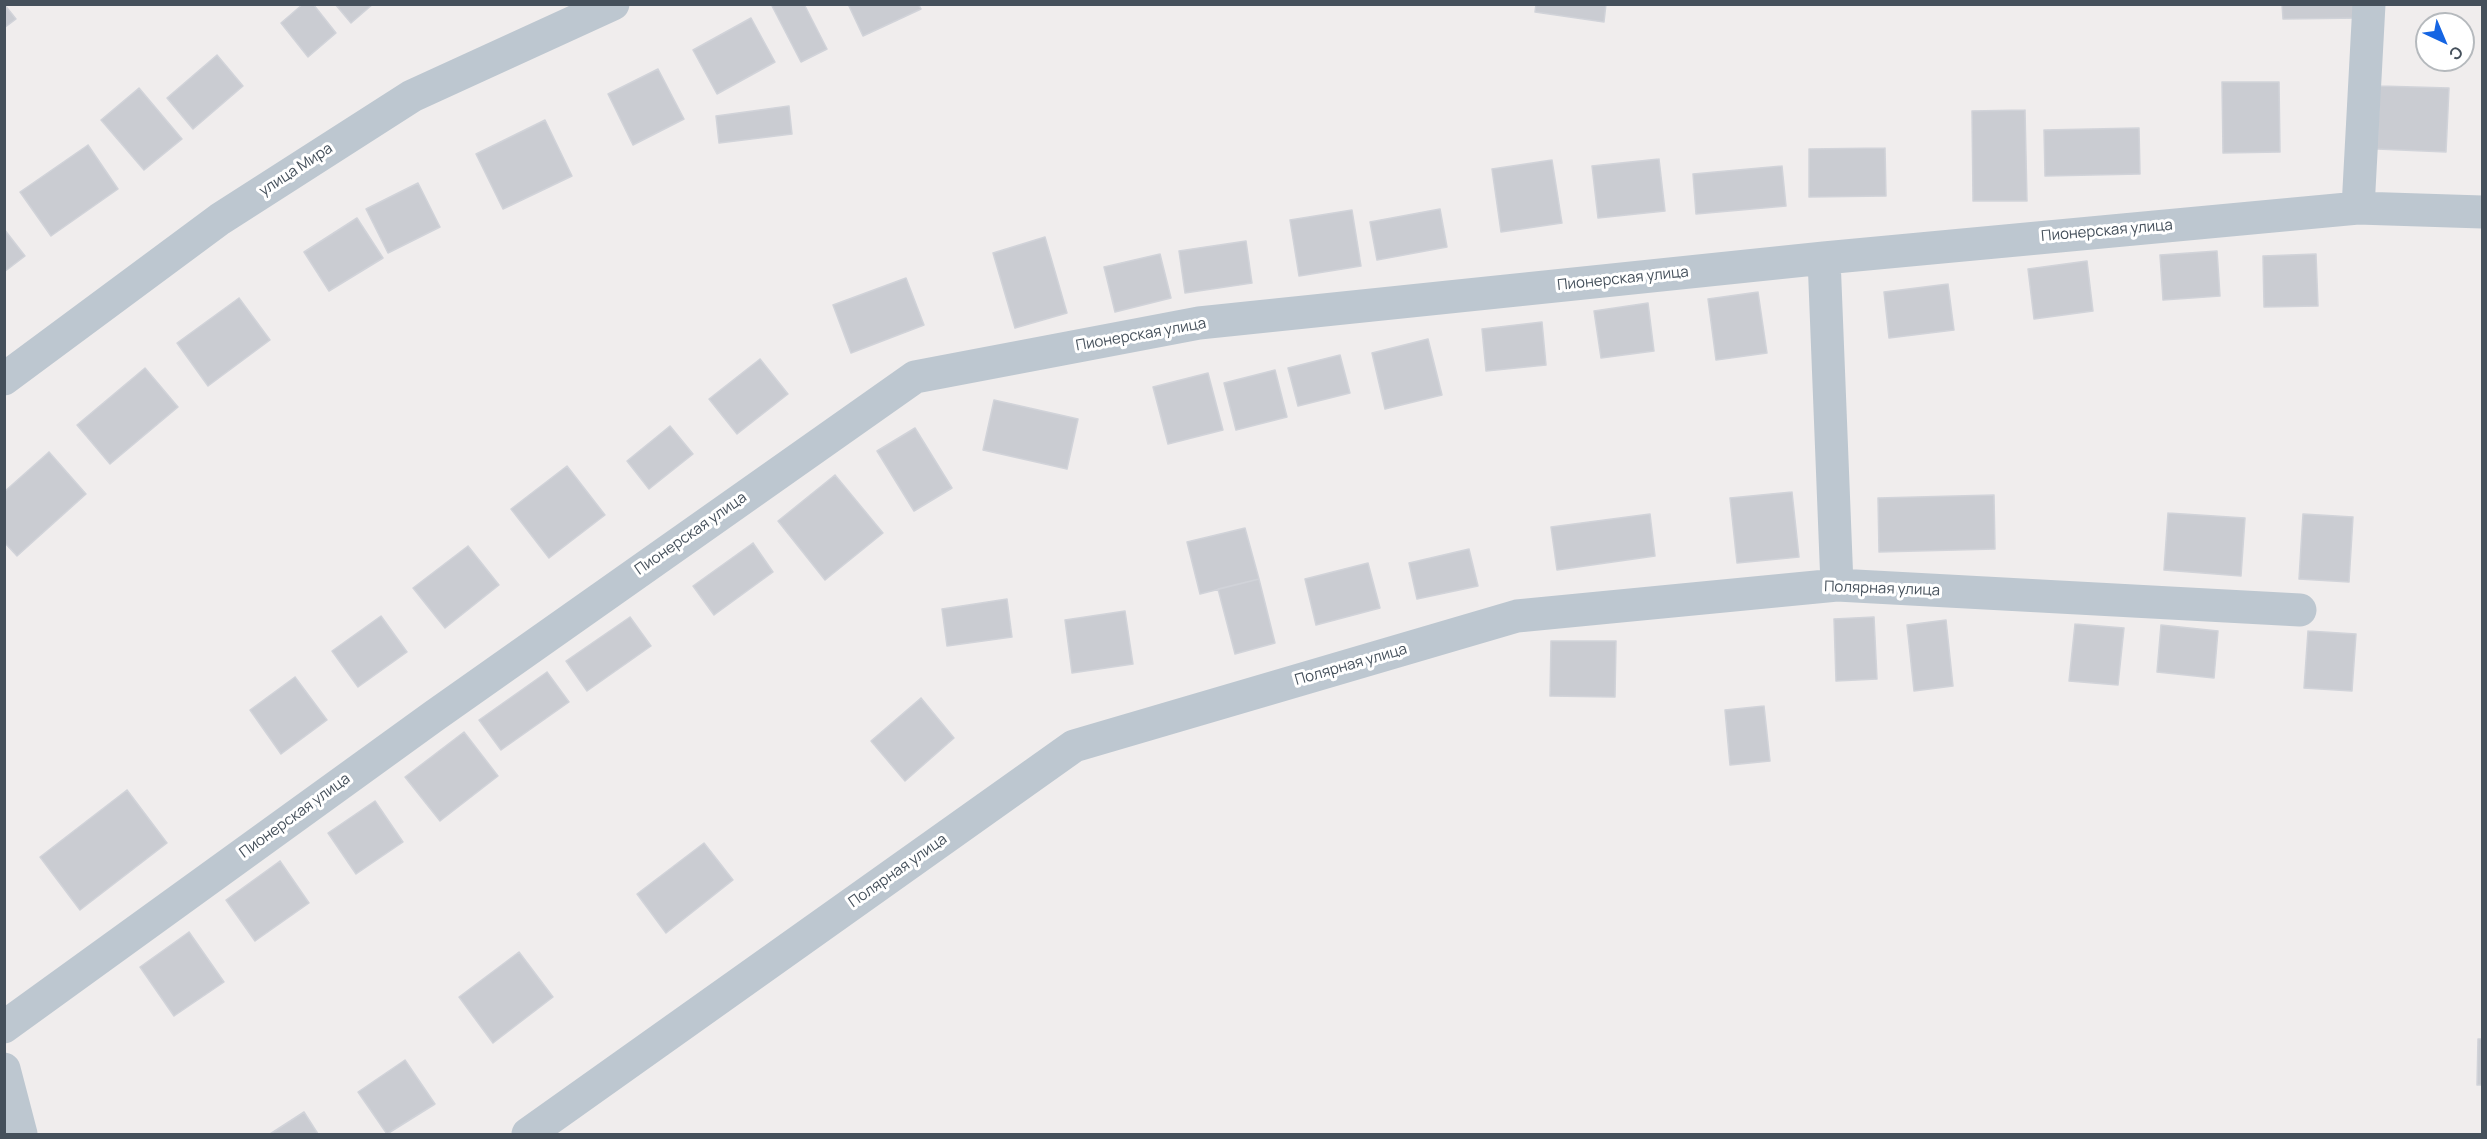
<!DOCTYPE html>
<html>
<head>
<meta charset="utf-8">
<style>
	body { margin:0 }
	#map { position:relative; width:2487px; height:1139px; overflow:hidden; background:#f0eded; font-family:Manrope,sans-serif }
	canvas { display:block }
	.frame { position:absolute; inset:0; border:6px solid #45505b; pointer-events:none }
	.north { position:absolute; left:2415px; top:12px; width:60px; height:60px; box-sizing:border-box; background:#fff; border:2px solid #b5b9bd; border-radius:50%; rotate:136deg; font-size:16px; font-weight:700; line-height:24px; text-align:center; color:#45505b }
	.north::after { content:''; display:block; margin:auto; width:21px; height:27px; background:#1565e3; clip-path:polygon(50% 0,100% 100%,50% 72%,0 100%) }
</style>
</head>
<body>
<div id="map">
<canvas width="2487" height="1139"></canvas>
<div class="frame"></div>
<div class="north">С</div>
</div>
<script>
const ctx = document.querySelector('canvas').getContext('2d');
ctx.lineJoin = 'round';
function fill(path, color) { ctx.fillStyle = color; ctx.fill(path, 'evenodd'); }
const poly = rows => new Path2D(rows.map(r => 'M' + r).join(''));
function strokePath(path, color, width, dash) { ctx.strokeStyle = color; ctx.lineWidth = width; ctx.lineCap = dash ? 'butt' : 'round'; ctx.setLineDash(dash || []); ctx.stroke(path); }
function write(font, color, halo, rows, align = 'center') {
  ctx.font = font + ' Manrope,sans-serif'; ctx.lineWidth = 6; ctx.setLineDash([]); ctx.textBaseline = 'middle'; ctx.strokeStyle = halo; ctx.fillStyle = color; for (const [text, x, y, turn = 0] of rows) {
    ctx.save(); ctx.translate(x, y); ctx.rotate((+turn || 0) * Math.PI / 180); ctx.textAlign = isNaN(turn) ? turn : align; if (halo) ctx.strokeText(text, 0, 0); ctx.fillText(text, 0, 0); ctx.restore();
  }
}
const building = poly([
	[4,4,16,19,4,28,4,4],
	[303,4,313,4,336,33,308,57,281,23,303,4],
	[335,4,373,4,351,23,335,4],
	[771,4,804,4,827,49,801,62,771,4],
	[848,4,918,4,921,9,863,36,848,4],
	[1536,4,1606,4,1604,22,1535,12,1536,4],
	[2282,4,2362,4,2362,18,2283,19,2282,4],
	[751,18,775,62,717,94,693,50,751,18],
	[217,55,243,86,193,129,167,98,217,55],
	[658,69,684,119,633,145,608,94,658,69],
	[2222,82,2279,82,2280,152,2223,153,2222,82],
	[2380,86,2449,88,2446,152,2377,149,2380,86],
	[139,88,182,139,144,170,101,120,139,88],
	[789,106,792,134,719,143,716,116,789,106],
	[2025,110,2027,201,1973,201,1972,111,2025,110],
	[545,120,572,176,503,209,476,154,545,120],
	[2139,128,2140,174,2045,176,2044,130,2139,128],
	[88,145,118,189,51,236,20,192,88,145],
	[1885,148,1886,196,1809,197,1809,149,1885,148],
	[1659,159,1665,211,1598,218,1592,166,1659,159],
	[1552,160,1562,223,1501,232,1492,169,1552,160],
	[1782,166,1786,206,1696,214,1693,174,1782,166],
	[418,183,440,227,388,253,366,209,418,183],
	[1440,209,1447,247,1377,260,1370,222,1440,209],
	[1352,210,1361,266,1299,276,1290,220,1352,210],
	[357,218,383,258,329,291,304,252,357,218],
	[4,229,25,256,4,272,4,229],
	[1045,237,1067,313,1015,328,993,253,1045,237],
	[1246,241,1252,283,1185,293,1179,251,1246,241],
	[2217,251,2220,296,2163,300,2160,255,2217,251],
	[1160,254,1171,298,1115,312,1104,267,1160,254],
	[2316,254,2318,306,2264,307,2263,256,2316,254],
	[2087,261,2093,311,2034,319,2028,269,2087,261],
	[906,278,924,325,851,353,833,305,906,278],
	[1948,284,1954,330,1889,338,1884,292,1948,284],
	[1758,292,1767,353,1716,360,1708,299,1758,292],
	[239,298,270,340,208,386,177,343,239,298],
	[1648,303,1654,351,1601,358,1594,311,1648,303],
	[1542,322,1546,365,1486,371,1482,329,1542,322],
	[1428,339,1442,395,1385,409,1372,353,1428,339],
	[1340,355,1350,393,1298,406,1288,368,1340,355],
	[760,359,788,394,737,434,709,399,760,359],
	[145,368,178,407,110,464,77,425,145,368],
	[1275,370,1287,417,1236,430,1224,383,1275,370],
	[1208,373,1223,430,1168,444,1153,387,1208,373],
	[994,400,1078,419,1067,469,983,450,994,400],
	[670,426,693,454,649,489,627,461,670,426],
	[915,428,952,488,914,511,877,451,915,428],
	[49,452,86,494,17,556,4,542,4,492,49,452],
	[567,466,605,515,549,558,511,509,567,466],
	[835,475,883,533,825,580,778,521,835,475],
	[1792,492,1799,557,1737,563,1730,498,1792,492],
	[1994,495,1995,549,1879,552,1878,498,1994,495],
	[2168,513,2245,518,2241,576,2164,570,2168,513],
	[1650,514,1655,556,1557,570,1551,527,1650,514],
	[2303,514,2353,517,2349,582,2299,579,2303,514],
	[1245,528,1259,579,1200,594,1187,542,1245,528],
	[753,543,773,572,714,615,693,586,753,543],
	[468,546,499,585,445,628,413,588,468,546],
	[1469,549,1478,586,1417,599,1409,563,1469,549],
	[1368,563,1380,608,1316,625,1305,579,1368,563],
	[1259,579,1275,643,1235,654,1218,589,1259,579],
	[1007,599,1012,637,947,646,942,609,1007,599],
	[1125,611,1133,664,1072,673,1065,620,1125,611],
	[381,616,407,652,358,687,332,651,381,616],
	[630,617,651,646,587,691,566,661,630,617],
	[1874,617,1877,679,1836,681,1834,619,1874,617],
	[1946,620,1953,686,1914,691,1907,625,1946,620],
	[2075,624,2124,628,2118,685,2069,681,2075,624],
	[2161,625,2218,631,2214,678,2157,672,2161,625],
	[2308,631,2356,634,2352,691,2304,688,2308,631],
	[1551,641,1616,641,1615,697,1550,696,1551,641],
	[547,672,569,702,501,750,479,720,547,672],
	[295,677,327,720,281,754,250,710,295,677],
	[921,698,954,738,905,781,871,741,921,698],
	[1764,706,1770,761,1730,765,1725,710,1764,706],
	[464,732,498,776,440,821,405,777,464,732],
	[127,790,167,843,80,910,40,857,127,790],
	[375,801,403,842,356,874,328,833,375,801],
	[704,843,733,880,666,933,637,894,704,843],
	[280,861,309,903,255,941,226,900,280,861],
	[189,932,224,982,174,1016,140,967,189,932],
	[519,952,553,997,493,1043,459,997,519,952],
	[2478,1039,2482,1039,2482,1085,2477,1085,2478,1039],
	[405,1060,435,1104,387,1134,358,1092,405,1060],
	[304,1112,318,1134,270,1134,304,1112]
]);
fill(building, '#caccd2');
strokePath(building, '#d1d3d9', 1.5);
strokePath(poly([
	[2358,208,2369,4],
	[1824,258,1837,585],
	[4,379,220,219,412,96,613,4],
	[4,1027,434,716,915,377,1199,323,1824,258,2358,208,2482,212],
	[4,1069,21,1134],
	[528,1134,1074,746,1517,616,1837,585,2300,610]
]), '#bdc7d0', 33);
write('15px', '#45505b', '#fff', [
	["улица Мира",296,170,-33],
	["Пионерская улица",2107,231,-5],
	["Пионерская улица",1623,279,-6],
	["Пионерская улица",1141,335,-10],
	["Пионерская улица",691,534,-35],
	["Полярная улица",1882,589,2],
	["Полярная улица",1351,665,-16],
	["Пионерская улица",295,816,-36],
	["Полярная улица",898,871,-35]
]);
</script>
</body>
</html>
